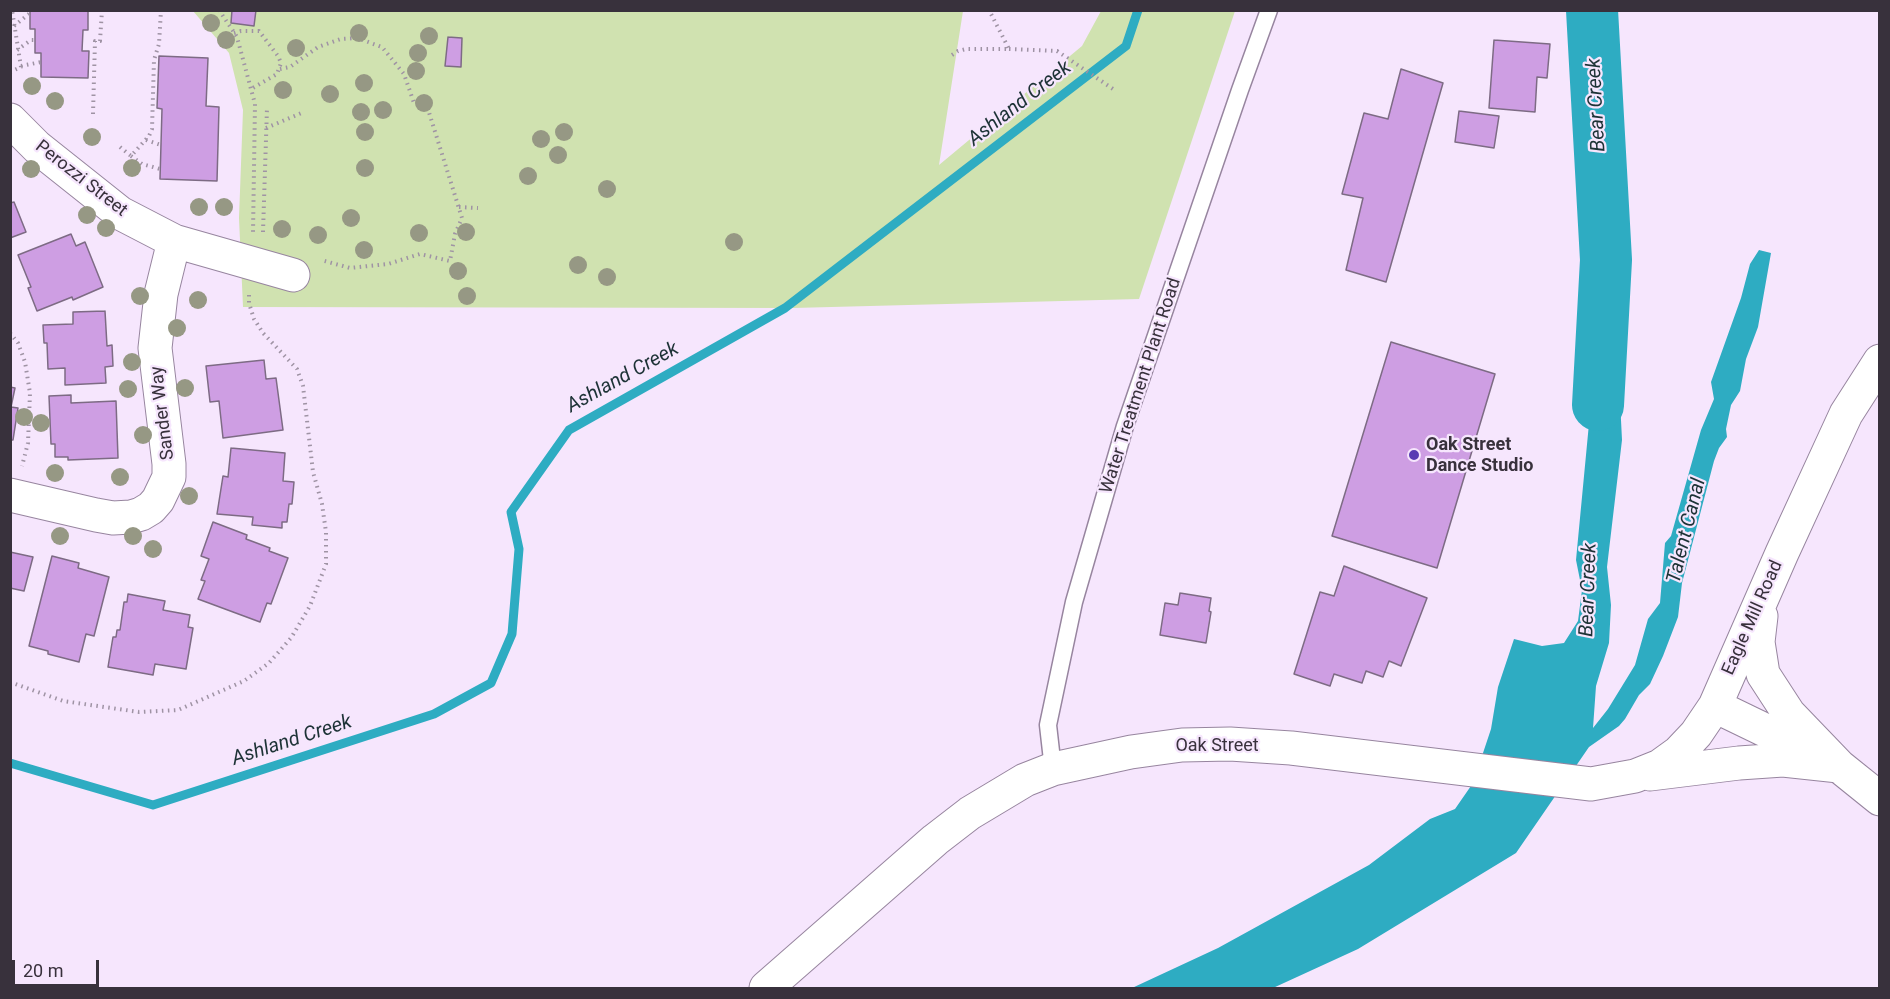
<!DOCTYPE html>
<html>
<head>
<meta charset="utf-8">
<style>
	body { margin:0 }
	#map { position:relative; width:1890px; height:999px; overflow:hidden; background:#f6e6fd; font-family:Roboto,sans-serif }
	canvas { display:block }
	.frame { position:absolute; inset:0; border:12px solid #38313c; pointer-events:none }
	.scale { position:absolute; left:12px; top:960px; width:87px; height:27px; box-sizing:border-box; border:3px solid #38313c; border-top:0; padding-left:8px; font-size:18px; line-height:21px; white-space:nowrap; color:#38313c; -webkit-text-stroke:4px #f6e6fd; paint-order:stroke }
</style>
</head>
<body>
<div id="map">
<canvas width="1890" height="999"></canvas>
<div class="frame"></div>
<div class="scale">20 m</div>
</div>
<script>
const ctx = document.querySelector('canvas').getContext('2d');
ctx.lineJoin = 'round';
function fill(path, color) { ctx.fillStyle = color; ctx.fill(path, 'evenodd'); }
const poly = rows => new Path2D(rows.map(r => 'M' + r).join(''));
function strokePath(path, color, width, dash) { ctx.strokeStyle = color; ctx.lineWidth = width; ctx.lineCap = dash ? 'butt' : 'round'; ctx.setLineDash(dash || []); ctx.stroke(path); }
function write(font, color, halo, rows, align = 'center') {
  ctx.font = font + ' Roboto,sans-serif'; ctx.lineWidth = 4.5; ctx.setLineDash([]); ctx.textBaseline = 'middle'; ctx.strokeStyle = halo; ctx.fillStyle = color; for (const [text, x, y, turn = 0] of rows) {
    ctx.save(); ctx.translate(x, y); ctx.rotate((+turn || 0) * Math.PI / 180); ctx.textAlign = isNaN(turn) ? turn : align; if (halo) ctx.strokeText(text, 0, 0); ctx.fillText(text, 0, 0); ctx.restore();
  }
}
fill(poly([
	[193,11,963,11,939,165,1082,46,1101,11,1235,11,1139,299,793,308,243,307,239,218,243,110,229,53]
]), '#d0e2b0');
fill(poly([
	[1759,250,1771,253,1758,327,1746,359,1740,391,1731,405,1726,429,1727,437,1719,448,1714,461,1682,583,1678,617,1663,656,1650,684,1639,695,1625,719,1619,726,1589,747,1516,853,1358,949,1273,988,1132,988,1218,948,1369,865,1430,819,1455,809,1473,783,1491,729,1498,687,1514,639,1542,646,1564,643,1578,621,1582,590,1576,560,1590,413,1595,329,1617,340,1622,440,1607,567,1611,605,1609,643,1596,686,1593,728,1608,709,1635,665,1648,619,1660,603,1665,543,1671,536,1701,430,1714,399,1711,382,1741,298,1750,264]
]), '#2eacc2');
strokePath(poly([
	[10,763,153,805,434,714,491,683,512,634,519,549,511,512,569,430,785,308,1126,46,1138,10]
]), '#2eacc2', 9);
strokePath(poly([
	[1592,10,1606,260,1598,405]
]), '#2eacc2', 52);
const building = poly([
	[30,10,88,10,88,30,83,30,82,51,89,51,88,78,41,77,41,53,35,53,35,29,30,29,30,10],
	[232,10,256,10,254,26,231,23,232,10],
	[448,37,462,38,461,67,445,66,448,37],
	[1494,40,1550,44,1547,78,1537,77,1535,112,1489,108,1494,40],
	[159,56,208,58,206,106,219,107,217,181,160,179,162,109,157,108,159,56],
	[1401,69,1443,83,1386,282,1346,270,1363,198,1342,194,1364,113,1388,119,1401,69],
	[1459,111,1499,116,1494,148,1455,142,1459,111],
	[14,202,26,232,10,238,10,203,14,202],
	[71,234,76,246,85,242,103,287,73,300,72,297,37,311,28,288,31,287,18,255,71,234],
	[105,311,107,346,112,345,113,366,105,367,106,383,65,385,65,368,48,369,47,343,44,343,43,325,73,324,73,312,105,311],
	[1391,342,1495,374,1437,568,1332,536,1391,342],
	[264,360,266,379,276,378,283,430,223,438,219,401,210,402,206,366,264,360],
	[10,387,15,388,11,407,18,408,13,440,10,440,10,387],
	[71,395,71,403,116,401,118,458,68,460,68,457,55,457,55,444,51,444,49,396,71,395],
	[231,448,285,453,283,481,294,482,292,504,289,504,287,522,282,522,282,528,252,525,253,517,217,514,223,476,228,477,231,448],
	[213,522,247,535,246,539,270,548,269,551,288,558,271,604,267,603,260,622,198,599,205,581,201,580,209,559,201,556,213,522],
	[10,552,33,557,24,591,10,588,10,552],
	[52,556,79,563,78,568,109,577,94,636,86,634,79,662,48,654,48,651,29,646,52,556],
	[1344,566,1427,598,1401,666,1389,661,1383,677,1366,671,1362,683,1334,674,1330,686,1294,674,1320,592,1334,596,1344,566],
	[1180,593,1211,598,1209,611,1211,612,1206,643,1160,635,1165,603,1178,605,1180,593],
	[128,594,165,601,163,610,190,615,188,627,193,628,186,669,155,664,153,675,108,667,113,637,116,637,117,630,120,630,124,602,127,602,128,594]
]);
fill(building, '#ce9ee3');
strokePath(building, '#7d6b84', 1.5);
const lane = poly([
	[1053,769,1048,725,1074,602,1125,426,1240,90,1269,10]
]);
const street = poly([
	[10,120,37,147,120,213,174,241,293,275],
	[10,495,96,515,113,518,131,517,141,514,151,508,158,500,169,477,169,464,155,348,161,294,174,241]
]);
const secondary = poly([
	[1761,616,1758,642,1763,674,1789,714,1839,766],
	[1715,706,1839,766,1880,799],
	[1650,774,1739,763,1783,760,1839,766],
	[766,988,935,840,970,813,1025,780,1053,769,1131,752,1182,745,1230,744,1291,748,1591,784,1635,776,1660,766,1678,753,1696,734,1715,706,1782,553,1846,414,1880,361]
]);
strokePath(lane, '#97859f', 19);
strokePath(street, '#97859f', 35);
strokePath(secondary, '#97859f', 35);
strokePath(poly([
	[219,10,237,37,255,104,253,233],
	[14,26,30,13],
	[234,33,241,31,259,31,278,56,281,63,277,74,251,89],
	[1009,49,1057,51,1116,91],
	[17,50,31,40,35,40],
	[952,55,958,51,966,49,1009,49,989,10],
	[21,66,41,62],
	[280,69,290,67,318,47,341,39,357,38,382,47,404,74,414,103,427,106,462,218,455,234,450,261,420,254,388,264,350,268,321,260],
	[10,72,21,67,12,10],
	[93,114,95,41,100,41,102,10],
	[266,128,304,112],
	[146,140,161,145],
	[120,147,131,156,149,136,152,129,154,60,159,44,161,10],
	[131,156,142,164,160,169],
	[459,207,478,208],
	[263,232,267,108],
	[10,333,18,343,25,362,30,393,28,443,22,466],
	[10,682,63,701,139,712,178,710,244,681,269,663,291,638,310,606,326,564,326,532,322,504,313,472,303,386,297,369,263,333,254,319,249,303,249,294]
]), '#9f93a4', 4, [1.5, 4.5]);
strokePath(lane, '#fff', 16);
strokePath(street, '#fff', 33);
strokePath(secondary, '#fff', 33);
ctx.fillStyle = '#969884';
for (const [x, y] of [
	[211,23],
	[359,33],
	[429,36],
	[226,40],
	[296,48],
	[418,53],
	[416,71],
	[364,83],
	[32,86],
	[283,90],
	[330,94],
	[55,101],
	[424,103],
	[383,110],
	[361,112],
	[365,132],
	[564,132],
	[92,137],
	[541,139],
	[558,155],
	[132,168],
	[365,168],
	[31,169],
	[528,176],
	[607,189],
	[199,207],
	[224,207],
	[87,215],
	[351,218],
	[106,228],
	[282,229],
	[466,232],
	[419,233],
	[318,235],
	[734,242],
	[364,250],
	[578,265],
	[458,271],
	[607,277],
	[140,296],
	[467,296],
	[198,300],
	[177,328],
	[132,362],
	[185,388],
	[128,389],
	[24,417],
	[41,423],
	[143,435],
	[55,473],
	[120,477],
	[189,496],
	[60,536],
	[133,536],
	[153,549]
]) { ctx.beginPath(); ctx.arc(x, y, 9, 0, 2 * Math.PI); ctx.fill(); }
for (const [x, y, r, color] of [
	[1414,455,6,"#583bb3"]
]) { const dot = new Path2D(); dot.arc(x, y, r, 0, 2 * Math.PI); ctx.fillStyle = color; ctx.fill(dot); strokePath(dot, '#f6e6fd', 2); }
write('18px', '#38313c', '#f6e6fd', [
	["Perozzi Street",81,179,38],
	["Water Treatment Plant Road",1141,386,-72],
	["Sander Way",163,413,-97],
	["Eagle Mill Road",1753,618,-66],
	["Oak Street",1217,746]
]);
write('bold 18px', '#38313c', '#f6e6fd', [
	["Oak Street",1426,445],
	["Dance Studio",1426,466]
], 'left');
write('italic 20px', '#1d3236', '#f6e6fd', [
	["Ashland Creek",1020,104,-38],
	["Bear Creek",1597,105,-93],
	["Ashland Creek",623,378,-29],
	["Talent Canal",1687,531,-76],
	["Bear Creek",1589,590,-88],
	["Ashland Creek",292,741,-18]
]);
</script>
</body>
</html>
